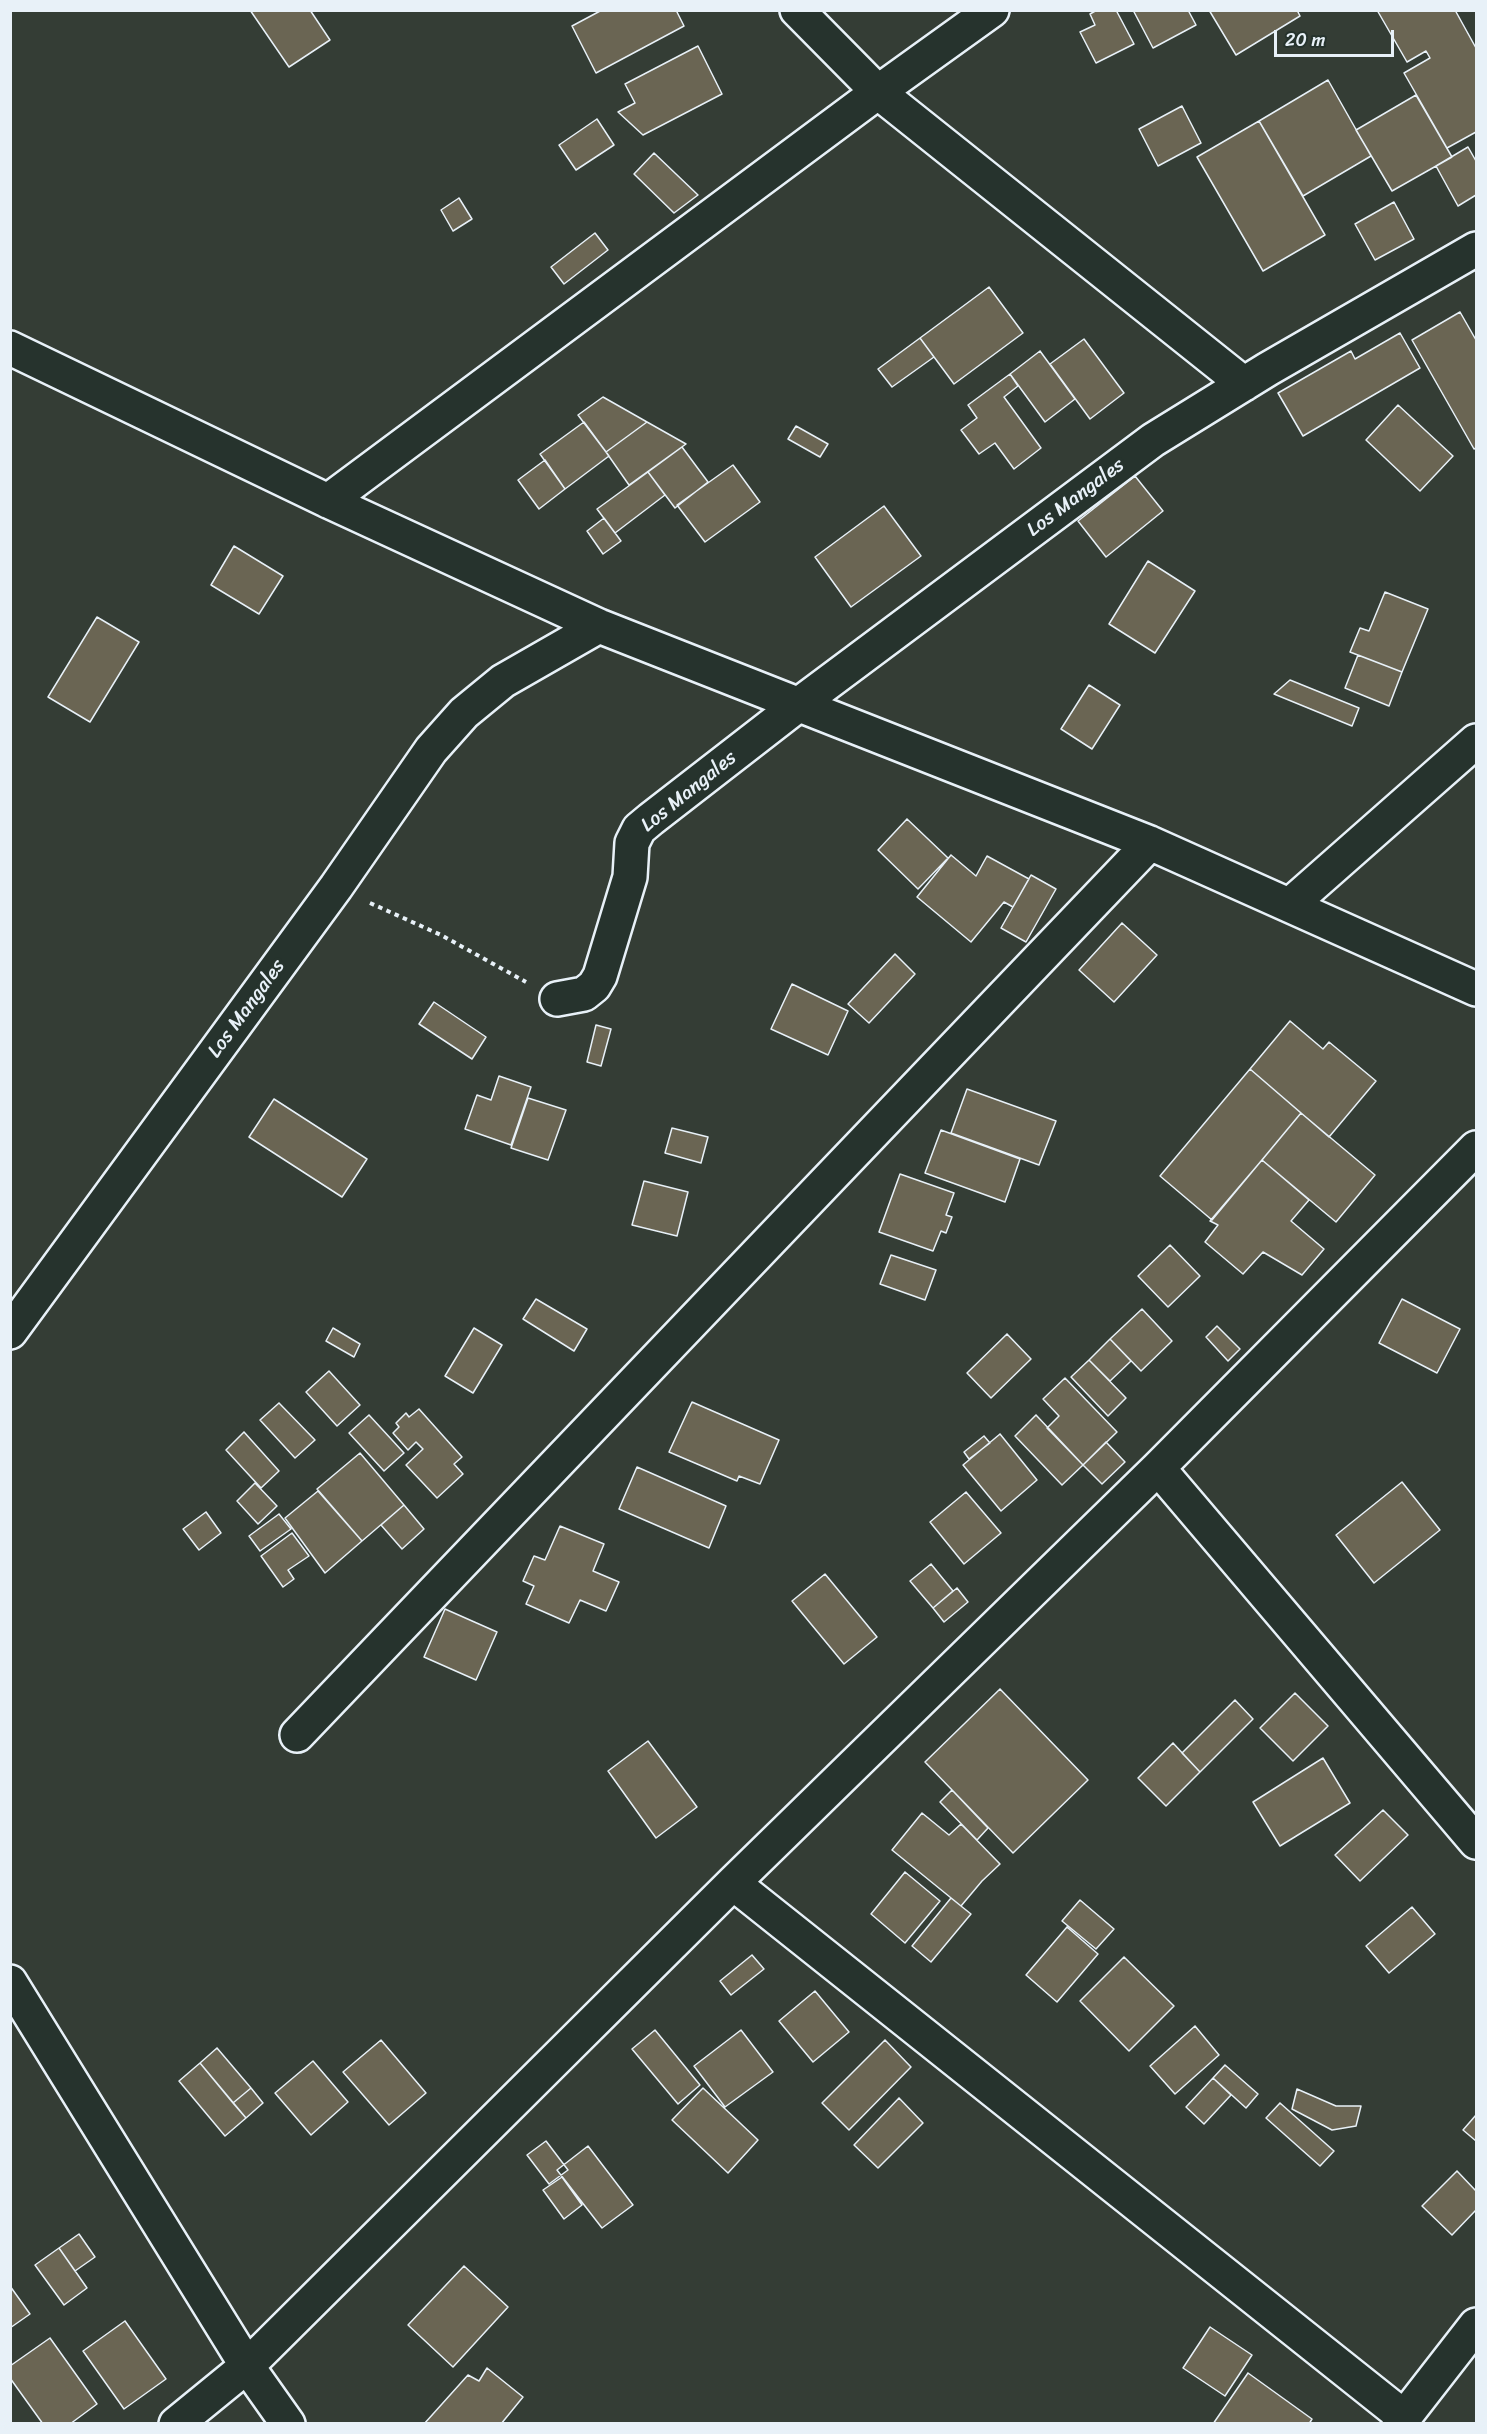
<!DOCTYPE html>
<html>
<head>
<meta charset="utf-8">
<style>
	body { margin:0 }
	#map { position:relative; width:1487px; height:2434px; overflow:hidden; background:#343d35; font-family:Sriracha,sans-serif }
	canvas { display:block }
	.frame { position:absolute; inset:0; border:12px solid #e8f1f8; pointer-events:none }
	.scale { position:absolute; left:1274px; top:30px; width:120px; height:27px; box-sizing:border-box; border:3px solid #e8f1f8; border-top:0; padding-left:8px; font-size:18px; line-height:21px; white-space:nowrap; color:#e8f1f8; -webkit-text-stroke:4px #26332d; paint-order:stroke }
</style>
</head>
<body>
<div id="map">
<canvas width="1487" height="2434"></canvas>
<div class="frame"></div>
<div class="scale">20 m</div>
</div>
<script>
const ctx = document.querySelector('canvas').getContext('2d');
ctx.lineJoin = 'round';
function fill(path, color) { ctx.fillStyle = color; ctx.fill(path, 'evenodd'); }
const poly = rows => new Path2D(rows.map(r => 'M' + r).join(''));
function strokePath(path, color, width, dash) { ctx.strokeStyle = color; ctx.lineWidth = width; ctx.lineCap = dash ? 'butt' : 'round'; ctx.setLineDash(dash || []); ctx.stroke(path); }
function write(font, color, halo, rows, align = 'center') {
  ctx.font = font + ' Sriracha,sans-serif'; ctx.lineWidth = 6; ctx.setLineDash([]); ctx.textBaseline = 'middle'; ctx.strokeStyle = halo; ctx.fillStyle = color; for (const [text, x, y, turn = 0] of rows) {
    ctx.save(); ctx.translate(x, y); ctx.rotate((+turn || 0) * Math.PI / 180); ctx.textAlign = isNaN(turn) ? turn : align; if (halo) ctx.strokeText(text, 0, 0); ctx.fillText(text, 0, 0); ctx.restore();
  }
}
const building = poly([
	[250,10,310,10,330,40,289,67,250,10],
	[602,10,676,10,684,26,596,73,572,26,602,10],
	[1097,10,1116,10,1134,44,1096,63,1080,32,1095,25,1090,14,1097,10],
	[1133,10,1188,10,1196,25,1153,48,1133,10],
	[1209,10,1297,10,1300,16,1236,55,1209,10],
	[1377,10,1455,10,1476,48,1476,132,1447,148,1404,73,1430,58,1426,51,1407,62,1377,10],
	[698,46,722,94,643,135,618,112,635,103,625,84,698,46],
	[1328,80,1371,156,1303,196,1259,121,1328,80],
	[1416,95,1452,157,1392,191,1356,130,1416,95],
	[1182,106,1201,143,1158,166,1139,129,1182,106],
	[597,119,614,145,576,170,559,145,597,119],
	[1259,121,1325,235,1263,271,1197,157,1259,121],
	[1468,147,1476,161,1476,195,1458,206,1436,166,1468,147],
	[654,153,698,195,674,213,634,174,654,153],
	[459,198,472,219,453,231,441,210,459,198],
	[1394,202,1414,239,1375,260,1355,224,1394,202],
	[595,233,608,250,564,284,551,267,595,233],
	[989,287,1023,333,954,384,920,338,989,287],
	[1460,312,1476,340,1476,448,1474,449,1412,340,1460,312],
	[1400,333,1420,368,1303,436,1278,393,1351,351,1355,359,1400,333],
	[920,338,934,357,892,387,878,369,920,338],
	[1084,339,1124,393,1090,419,1050,364,1084,339],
	[1040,351,1075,399,1045,422,1010,374,1040,351],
	[1010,374,1018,386,1004,397,1041,448,1014,469,995,443,979,454,961,430,977,418,968,405,1010,374],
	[603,397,647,422,606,452,578,415,603,397],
	[1398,405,1453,456,1420,491,1366,440,1398,405],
	[584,422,609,456,565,489,540,454,584,422],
	[647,422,686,444,629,485,606,452,647,422],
	[796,426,828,444,820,457,788,439,796,426],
	[682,447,708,482,675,508,648,472,682,447],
	[545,460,565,489,539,509,518,480,545,460],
	[733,465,760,502,705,542,677,505,733,465],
	[648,472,665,495,615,533,597,509,648,472],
	[1135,476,1163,511,1106,557,1078,521,1135,476],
	[884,506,921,556,851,607,815,557,884,506],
	[604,518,621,541,603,554,587,531,604,518],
	[234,546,283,576,259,614,211,585,234,546],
	[1148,561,1195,591,1155,653,1109,624,1148,561],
	[1385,592,1428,609,1402,672,1350,652,1360,628,1369,631,1385,592],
	[97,617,139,642,90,722,48,697,97,617],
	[1358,655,1402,672,1389,706,1345,688,1358,655],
	[1290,680,1359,708,1352,726,1274,694,1290,680],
	[1089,685,1120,705,1092,749,1061,729,1089,685],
	[907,819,948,858,918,889,878,850,907,819],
	[951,855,976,876,987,856,1029,879,1013,907,1004,902,971,942,917,897,951,855],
	[1031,875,1056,889,1026,942,1001,928,1031,875],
	[1122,923,1157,955,1114,1002,1079,970,1122,923],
	[895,954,915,974,869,1023,848,1004,895,954],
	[792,984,848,1011,828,1055,771,1029,792,984],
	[434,1002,486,1037,472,1059,419,1024,434,1002],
	[1290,1021,1323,1049,1329,1042,1376,1081,1329,1137,1250,1069,1290,1021],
	[596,1025,611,1029,601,1066,587,1062,596,1025],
	[1250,1069,1301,1113,1212,1220,1160,1176,1250,1069],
	[499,1076,531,1087,511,1145,465,1129,477,1095,491,1100,499,1076],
	[967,1089,1056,1121,1039,1165,951,1133,967,1089],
	[528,1098,566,1110,548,1160,511,1148,528,1098],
	[274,1099,367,1159,342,1197,249,1137,274,1099],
	[1301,1113,1375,1175,1336,1222,1262,1160,1301,1113],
	[672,1128,708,1137,701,1163,665,1153,672,1128],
	[941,1130,1020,1159,1005,1202,925,1173,941,1130],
	[1262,1160,1309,1200,1291,1221,1324,1249,1302,1275,1263,1252,1243,1274,1205,1242,1218,1225,1210,1221,1262,1160],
	[900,1174,954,1193,946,1215,952,1217,946,1233,941,1231,933,1251,879,1232,900,1174],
	[644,1181,688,1192,677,1236,632,1225,644,1181],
	[1170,1245,1200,1276,1168,1307,1138,1276,1170,1245],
	[891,1255,936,1270,925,1300,880,1284,891,1255],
	[536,1299,587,1329,574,1351,523,1319,536,1299],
	[1402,1299,1460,1329,1437,1373,1379,1343,1402,1299],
	[1142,1309,1172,1341,1141,1371,1110,1339,1142,1309],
	[1217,1326,1240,1349,1228,1361,1206,1337,1217,1326],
	[333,1328,360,1344,354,1357,326,1341,333,1328],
	[474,1328,502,1345,473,1393,445,1376,474,1328],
	[1007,1334,1031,1359,991,1398,967,1373,1007,1334],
	[1110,1339,1131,1361,1110,1381,1089,1360,1110,1339],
	[1089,1360,1126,1398,1108,1416,1071,1377,1089,1360],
	[329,1371,360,1405,337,1426,306,1392,329,1371],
	[1065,1378,1117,1432,1083,1465,1047,1428,1059,1416,1043,1399,1065,1378],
	[692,1402,779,1440,760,1484,739,1476,737,1481,669,1452,692,1402],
	[279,1403,315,1440,295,1458,260,1420,279,1403],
	[419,1409,462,1457,454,1464,463,1474,437,1498,406,1465,423,1449,416,1442,408,1450,393,1433,399,1427,396,1423,406,1413,409,1417,419,1409],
	[369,1415,404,1453,384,1471,349,1433,369,1415],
	[1036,1415,1083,1465,1062,1485,1015,1436,1036,1415],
	[244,1432,279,1471,261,1488,226,1450,244,1432],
	[1000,1434,1037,1480,1001,1511,963,1465,1000,1434],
	[984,1436,990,1443,969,1459,964,1452,984,1436],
	[1106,1442,1125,1462,1102,1484,1083,1465,1106,1442],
	[360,1453,404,1505,362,1541,317,1489,360,1453],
	[637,1467,726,1506,709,1548,619,1509,637,1467],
	[1402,1482,1440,1530,1374,1583,1336,1535,1402,1482],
	[255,1483,277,1506,258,1524,237,1501,255,1483],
	[318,1491,362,1541,325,1573,285,1518,318,1491],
	[966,1492,1001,1533,964,1564,930,1522,966,1492],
	[404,1505,424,1529,402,1549,381,1525,404,1505],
	[206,1512,221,1533,199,1550,183,1529,206,1512],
	[279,1514,291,1529,260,1551,249,1536,279,1514],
	[560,1526,604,1544,593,1571,619,1582,606,1611,580,1600,569,1623,526,1604,534,1586,523,1581,534,1556,545,1560,560,1526],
	[292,1533,309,1556,288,1570,294,1579,283,1587,261,1556,292,1533],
	[931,1564,953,1591,933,1608,910,1581,931,1564],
	[825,1574,877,1637,844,1664,792,1601,825,1574],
	[957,1588,968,1602,944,1622,933,1608,957,1588],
	[445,1609,497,1632,476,1680,424,1657,445,1609],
	[1000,1689,1088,1780,1013,1853,925,1762,1000,1689],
	[1295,1693,1328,1726,1293,1761,1260,1728,1295,1693],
	[1235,1700,1253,1719,1200,1772,1182,1753,1235,1700],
	[648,1741,697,1807,656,1838,608,1771,648,1741],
	[1173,1743,1200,1772,1166,1806,1138,1778,1173,1743],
	[1323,1758,1350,1803,1280,1846,1253,1802,1323,1758],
	[952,1790,988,1828,977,1840,940,1802,952,1790],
	[1383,1810,1408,1835,1360,1881,1335,1855,1383,1810],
	[922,1813,949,1835,961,1824,1000,1864,982,1881,961,1906,892,1850,922,1813],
	[905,1872,940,1901,905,1943,871,1914,905,1872],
	[951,1898,971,1914,931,1962,912,1946,951,1898],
	[1080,1900,1114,1929,1096,1949,1062,1921,1080,1900],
	[1412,1907,1435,1934,1389,1973,1366,1946,1412,1907],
	[1067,1927,1098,1954,1057,2002,1026,1975,1067,1927],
	[752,1955,764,1969,731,1995,720,1981,752,1955],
	[1124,1957,1174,2006,1129,2051,1080,2001,1124,1957],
	[815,1991,849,2032,813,2062,779,2021,815,1991],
	[1195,2026,1219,2055,1175,2094,1150,2066,1195,2026],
	[655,2030,700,2085,678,2104,632,2049,655,2030],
	[741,2030,773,2072,725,2107,694,2066,741,2030],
	[381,2040,426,2093,389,2125,343,2072,381,2040],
	[885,2040,911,2067,849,2130,822,2103,885,2040],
	[217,2048,251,2088,233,2103,200,2063,217,2048],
	[313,2061,348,2102,311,2135,275,2093,313,2061],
	[200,2063,246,2118,225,2136,179,2081,200,2063],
	[1225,2065,1258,2094,1246,2108,1213,2078,1225,2065],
	[1213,2078,1231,2095,1204,2124,1186,2107,1213,2078],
	[251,2088,263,2103,246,2118,233,2103,251,2088],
	[703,2088,758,2140,728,2173,672,2120,703,2088],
	[1297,2089,1336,2106,1361,2106,1356,2126,1332,2130,1292,2109,1297,2089],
	[899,2098,923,2123,878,2168,854,2145,899,2098],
	[1280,2103,1334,2151,1320,2166,1266,2118,1280,2103],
	[1476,2115,1476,2141,1463,2130,1476,2115],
	[546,2141,568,2170,549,2184,527,2155,546,2141],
	[588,2146,633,2205,602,2228,557,2170,588,2146],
	[1457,2171,1476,2191,1476,2210,1452,2235,1422,2206,1457,2171],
	[562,2177,582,2205,564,2219,543,2190,562,2177],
	[79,2234,95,2257,75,2271,59,2248,79,2234],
	[59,2248,87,2288,64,2305,35,2265,59,2248],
	[464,2266,508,2307,453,2367,408,2325,464,2266],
	[10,2286,30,2314,10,2328,10,2286],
	[125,2321,166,2379,124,2409,83,2351,125,2321],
	[1210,2327,1252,2355,1225,2396,1183,2368,1210,2327],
	[50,2338,97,2404,70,2424,43,2424,10,2378,10,2366,50,2338],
	[487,2368,523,2397,501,2424,424,2424,468,2375,479,2381,487,2368],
	[1248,2373,1312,2419,1309,2424,1213,2424,1248,2373]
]);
fill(building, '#6a6553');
strokePath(building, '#e8f1f8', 1.5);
const minor = poly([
	[797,10,878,92,1244,384],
	[10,348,328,501,599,626,1150,843,1476,989],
	[328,501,878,92,992,10],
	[1290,905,1476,741],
	[557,999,584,994,594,986,600,976,630,877,632,843,639,829,651,819,798,705,1153,440,1268,369,1476,249],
	[10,1332,336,887,431,750,464,713,503,681,599,626],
	[1158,1468,1476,1842],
	[297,1735,1150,843],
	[733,1883,1404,2417],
	[10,1982,247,2366,288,2424],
	[176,2424,247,2366,733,1883,1158,1468,1476,1148],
	[1399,2424,1476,2325]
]);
strokePath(minor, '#e8f1f8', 38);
strokePath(poly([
	[370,903,441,935,526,982]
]), '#e8f1f8', 4, [4.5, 4.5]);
strokePath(minor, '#26332d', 33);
write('20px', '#e8f1f8', '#26332d', [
	["Los Mangales",1076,498,-37],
	["Los Mangales",689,792,-39],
	["Los Mangales",247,1009,-54]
]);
</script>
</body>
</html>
